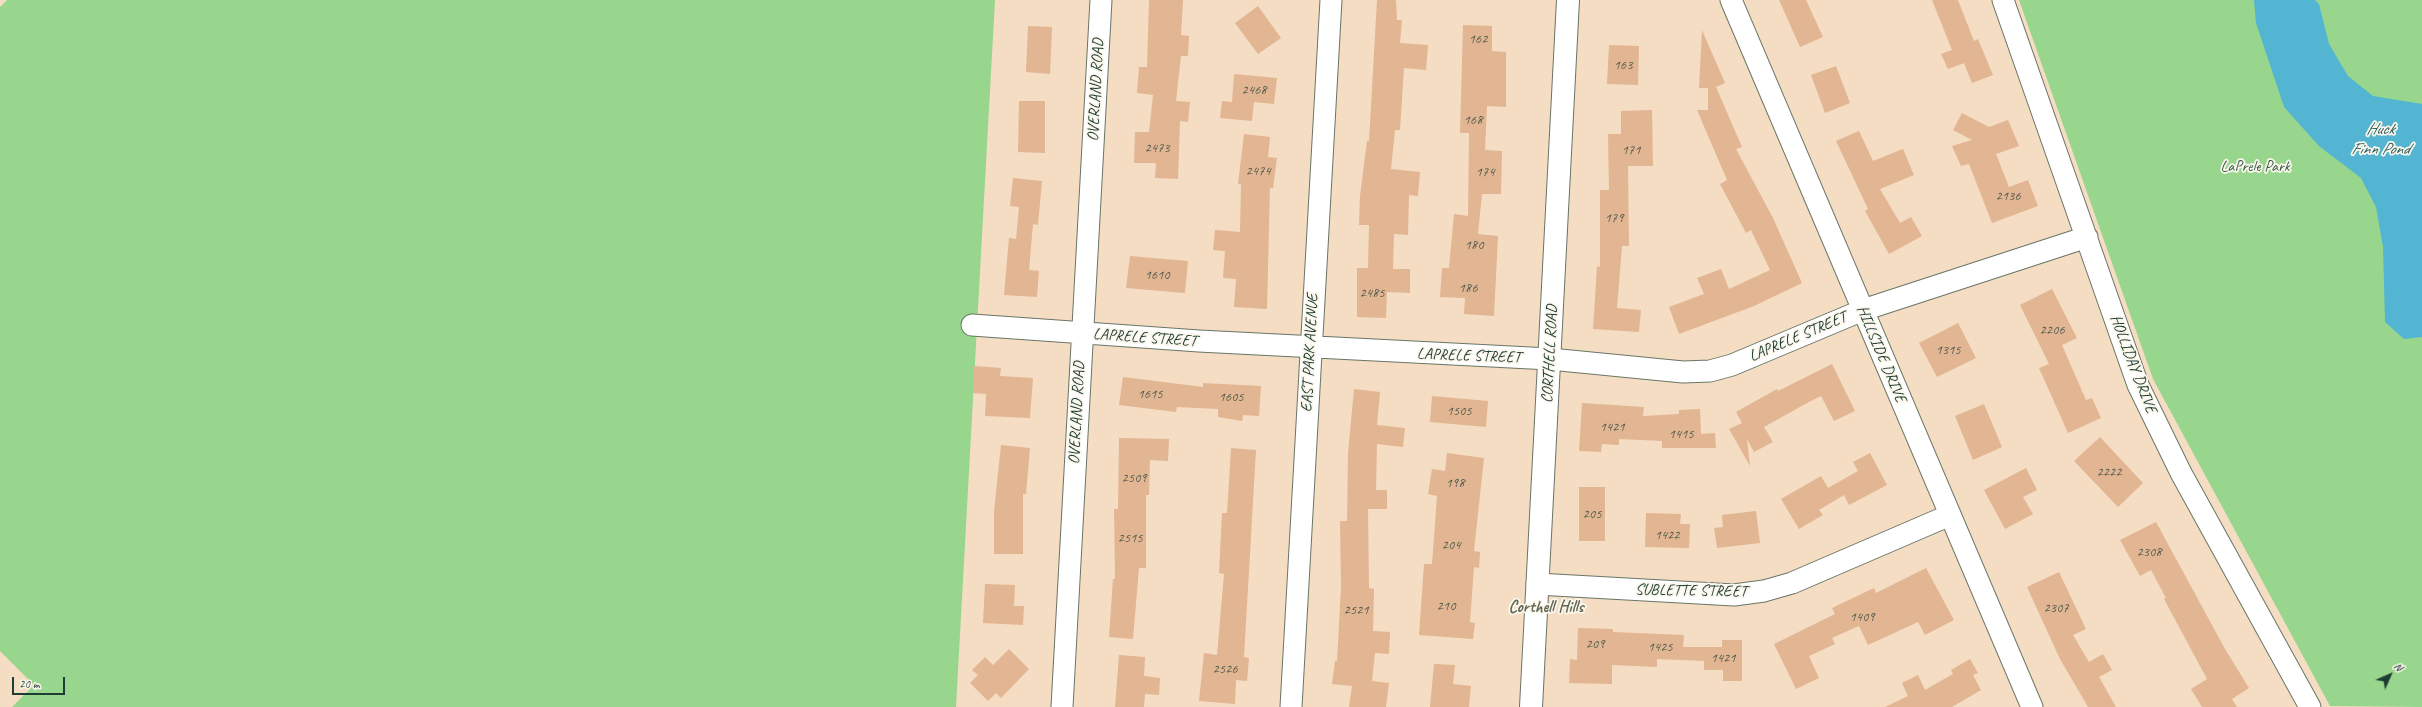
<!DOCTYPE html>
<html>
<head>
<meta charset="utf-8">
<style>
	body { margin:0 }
	#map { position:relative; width:2422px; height:707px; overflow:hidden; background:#f4ddc2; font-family:Caveat,sans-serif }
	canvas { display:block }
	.north { position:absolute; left:2370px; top:655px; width:40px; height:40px; -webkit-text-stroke:3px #fbf7ec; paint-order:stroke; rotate:45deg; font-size:11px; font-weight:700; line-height:16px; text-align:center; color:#1f3d34 }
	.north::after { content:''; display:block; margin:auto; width:14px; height:18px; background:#1f3d34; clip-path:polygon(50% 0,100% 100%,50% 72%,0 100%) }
	.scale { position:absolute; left:12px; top:677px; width:53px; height:18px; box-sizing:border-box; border:2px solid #1f3d34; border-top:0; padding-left:5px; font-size:12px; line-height:14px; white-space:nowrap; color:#1f3d34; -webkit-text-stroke:3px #fbf7ec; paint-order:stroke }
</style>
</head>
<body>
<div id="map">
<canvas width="2422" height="707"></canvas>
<div class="north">N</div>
<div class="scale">20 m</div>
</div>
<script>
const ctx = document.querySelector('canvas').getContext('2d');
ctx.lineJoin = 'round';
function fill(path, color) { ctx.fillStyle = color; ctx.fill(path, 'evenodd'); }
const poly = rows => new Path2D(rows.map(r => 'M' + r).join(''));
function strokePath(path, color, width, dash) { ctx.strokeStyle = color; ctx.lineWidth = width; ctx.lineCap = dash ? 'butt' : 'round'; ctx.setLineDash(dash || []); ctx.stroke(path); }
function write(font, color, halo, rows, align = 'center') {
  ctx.font = font + ' Caveat,sans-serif'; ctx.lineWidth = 3.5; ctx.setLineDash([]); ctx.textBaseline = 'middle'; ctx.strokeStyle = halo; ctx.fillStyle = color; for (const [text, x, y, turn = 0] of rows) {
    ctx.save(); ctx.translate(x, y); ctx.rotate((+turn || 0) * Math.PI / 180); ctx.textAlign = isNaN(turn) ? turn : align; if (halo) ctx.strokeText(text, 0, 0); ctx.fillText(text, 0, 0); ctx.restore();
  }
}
fill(poly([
	[7,0,995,0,956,707,12,707,34,685,0,651,0,7],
	[2019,0,2422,0,2422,707,2330,706,2153,379]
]), '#97d68c');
fill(poly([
	[2254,0,2315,0,2319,4,2329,44,2348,76,2373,96,2422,104,2422,337,2404,339,2385,322,2383,247,2376,207,2361,178,2319,146,2284,107,2256,23]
]), '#53b5d2');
fill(poly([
	[1149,0,1183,0,1181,35,1189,36,1188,56,1181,56,1176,101,1190,102,1188,122,1180,121,1178,179,1155,178,1156,163,1134,163,1135,132,1149,132,1153,95,1137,93,1139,67,1147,67],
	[1377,0,1396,0,1397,20,1402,20,1400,43,1428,45,1426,70,1404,68,1400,130,1395,130,1391,169,1420,172,1418,196,1409,195,1408,235,1394,234,1393,269,1410,269,1410,293,1387,292,1386,318,1357,317,1357,268,1368,268,1369,225,1359,225,1360,196,1367,141,1369,141],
	[1779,0,1806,0,1823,37,1800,47],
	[1932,0,1958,0,1974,41,1978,39,1993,75,1972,83,1964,63,1948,69,1941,54,1952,50],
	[1258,6,1281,38,1258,54,1235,23],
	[1463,25,1492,26,1492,51,1506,52,1506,107,1487,106,1485,150,1502,151,1501,194,1482,194,1478,234,1498,236,1494,316,1464,314,1465,298,1440,297,1442,268,1449,268,1454,214,1468,216,1469,133,1460,133],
	[1028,26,1052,27,1050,74,1026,72],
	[1702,30,1725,83,1716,87,1742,147,1736,149,1773,218,1802,283,1754,306,1679,334,1669,307,1704,294,1697,278,1721,269,1729,289,1770,270,1751,230,1746,233,1720,184,1727,180,1697,110,1708,110,1708,88,1699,88],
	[1609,45,1639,46,1638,85,1607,84],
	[1836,66,1850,103,1825,113,1811,75],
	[1234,74,1277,78,1274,104,1254,102,1252,121,1220,118,1222,101,1232,102],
	[1019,101,1045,101,1045,153,1018,152],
	[1652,110,1653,166,1628,166,1629,246,1622,246,1617,308,1641,310,1639,332,1593,329,1597,266,1600,267,1600,190,1609,190,1608,134,1621,134,1621,111],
	[1962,113,1989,127,2008,120,2019,146,1996,154,2009,187,2028,180,2038,206,1992,223,1969,164,1961,166,1952,146,1972,140,1953,130],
	[1859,131,1873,161,1903,149,1914,175,1880,189,1900,223,1911,217,1922,236,1889,254,1865,211,1868,209,1836,141],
	[1244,134,1270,137,1268,157,1277,158,1273,188,1270,188,1267,309,1234,307,1236,279,1223,278,1225,251,1213,250,1215,230,1240,232,1241,184,1238,184],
	[1013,178,1042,181,1038,225,1033,224,1029,270,1039,271,1037,297,1004,295,1009,238,1016,239,1019,207,1010,206],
	[1130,256,1188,261,1185,293,1126,288],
	[2052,289,2077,338,2062,345,2086,400,2092,398,2101,418,2068,433,2039,368,2049,364,2020,305],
	[1958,323,1976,358,1937,377,1919,343],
	[1832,364,1855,411,1834,421,1821,396,1807,403,1764,427,1773,442,1754,452,1747,439,1750,466,1729,429,1742,423,1736,412,1777,389,1778,391],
	[974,366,1001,368,1000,376,1033,378,1030,418,985,416,986,394,973,393],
	[1123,377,1203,387,1203,383,1261,386,1259,416,1243,415,1242,421,1218,417,1218,409,1177,407,1176,412,1119,405],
	[1354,389,1380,392,1377,425,1405,428,1403,447,1377,444,1376,490,1387,490,1387,509,1368,509,1369,588,1374,589,1373,631,1390,632,1389,654,1375,653,1372,681,1389,683,1386,707,1349,707,1352,686,1332,684,1335,661,1337,661,1341,587,1340,521,1347,521,1348,453],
	[1432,396,1488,401,1486,427,1430,422],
	[1582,403,1644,407,1643,416,1679,414,1679,410,1700,409,1701,434,1715,433,1716,448,1662,448,1662,441,1619,439,1619,445,1602,444,1601,452,1579,451],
	[1984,404,2002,447,1973,460,1955,416],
	[2100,437,2143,483,2118,507,2074,461],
	[1119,438,1169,439,1168,461,1150,460,1149,495,1146,495,1146,568,1139,568,1133,639,1109,637,1113,579,1115,579,1114,509,1118,509],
	[1001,445,1030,448,1026,494,1023,494,1023,554,994,554,994,511],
	[1231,448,1256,450,1244,657,1249,658,1247,681,1236,680,1235,704,1199,701,1204,653,1217,655,1224,574,1219,573,1222,513,1227,513],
	[1447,453,1484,458,1474,551,1480,552,1479,568,1474,567,1470,622,1475,623,1473,639,1419,635,1424,564,1432,564,1437,496,1428,494,1432,469,1445,471],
	[1870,453,1887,485,1849,505,1844,495,1819,510,1823,515,1799,529,1781,499,1821,476,1828,488,1858,471,1853,462],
	[2026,468,2037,490,2023,497,2033,514,2005,529,1984,490],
	[1579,487,1605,487,1605,541,1579,541],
	[1756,511,1760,543,1717,548,1714,528,1723,527,1722,515],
	[1646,513,1681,514,1680,524,1690,524,1689,548,1645,547],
	[2156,522,2225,649,2249,688,2232,699,2237,707,2202,707,2191,689,2207,679,2164,599,2166,598,2151,570,2140,576,2120,540],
	[1926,568,1954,620,1925,635,1918,622,1868,645,1859,626,1832,638,1835,644,1809,656,1819,678,1796,689,1774,644,1835,614,1832,608,1874,588,1876,593],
	[2059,572,2086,629,2073,635,2089,662,2103,654,2112,670,2099,677,2116,707,2088,707,2060,659,2027,587],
	[985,584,1015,585,1014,606,1024,606,1023,625,983,623],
	[1578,628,1613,629,1613,632,1684,635,1683,647,1722,647,1722,640,1742,640,1742,681,1723,681,1723,670,1704,670,1704,661,1657,659,1657,667,1612,665,1612,684,1569,683,1570,659,1577,660],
	[1009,649,1029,669,1001,698,996,693,988,701,970,683,978,675,972,670,985,657,993,665],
	[1119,655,1145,657,1144,676,1160,678,1159,695,1145,694,1144,707,1115,707],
	[1970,659,1978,673,1973,675,1981,690,1952,707,1885,707,1908,696,1902,683,1918,675,1925,690,1953,674,1951,670],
	[1434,664,1455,665,1453,684,1471,686,1469,707,1430,707]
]), '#e2b593');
const minor = poly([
	[1731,0,2032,707],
	[2003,0,2138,385,2181,473,2310,707],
	[972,325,1199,341,1550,359,1683,372,1710,371,1732,365,1863,310,2087,237],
	[1537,584,1734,595,1764,591,1792,583,1950,515],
	[1062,707,1101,0],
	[1291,707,1331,0]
]);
const tertiary = poly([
	[1531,707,1568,0]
]);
strokePath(minor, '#6a7566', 23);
strokePath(tertiary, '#6a7566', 24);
strokePath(minor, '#fff', 21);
strokePath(tertiary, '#fff', 22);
write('14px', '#505b4c', null, [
	["162",1478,39],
	["163",1623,65],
	["2468",1254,90],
	["168",1473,120],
	["2473",1157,148],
	["171",1631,150],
	["2474",1258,171],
	["174",1485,172],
	["2136",2008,196],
	["179",1614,218],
	["180",1474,245],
	["1610",1157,275],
	["186",1468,288],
	["2485",1372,293],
	["2206",2052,330],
	["1315",1948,350],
	["1615",1150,394],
	["1605",1231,397],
	["1505",1459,411],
	["1421",1612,427],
	["1415",1681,434],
	["2222",2109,472],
	["2509",1134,478],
	["198",1455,483],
	["205",1592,514],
	["1422",1667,535],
	["2515",1130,538],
	["204",1451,545],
	["2308",2149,552],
	["210",1446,606],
	["2307",2056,608],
	["2521",1356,610],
	["1409",1862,617],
	["209",1595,644],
	["1425",1660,647],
	["1421",1723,658],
	["2526",1225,669]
]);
write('16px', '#1f3d34', '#fbf7ec', [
	["OVERLAND ROAD",1096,90,-87],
	["LAPRELE STREET",1798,337,-23],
	["LAPRELE STREET",1145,338,4],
	["EAST PARK AVENUE",1310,353,-87],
	["CORTHELL ROAD",1550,354,-87],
	["HILLSIDE DRIVE",1881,354,67],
	["LAPRELE STREET",1469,356,2],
	["HOLLIDAY DRIVE",2133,364,69],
	["OVERLAND ROAD",1077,413,-87],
	["SUBLETTE STREET",1691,591,1]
]);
write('16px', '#375c46', '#fbf7ec', [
	["LaPrele Park",2255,167]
]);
write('italic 17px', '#2f6163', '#fbf7ec', [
	["Huck",2380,130],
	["Finn Pond",2380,150]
]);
write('bold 17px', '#636755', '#fbf7ec', [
	["Corthell Hills",1546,608]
]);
</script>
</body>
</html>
